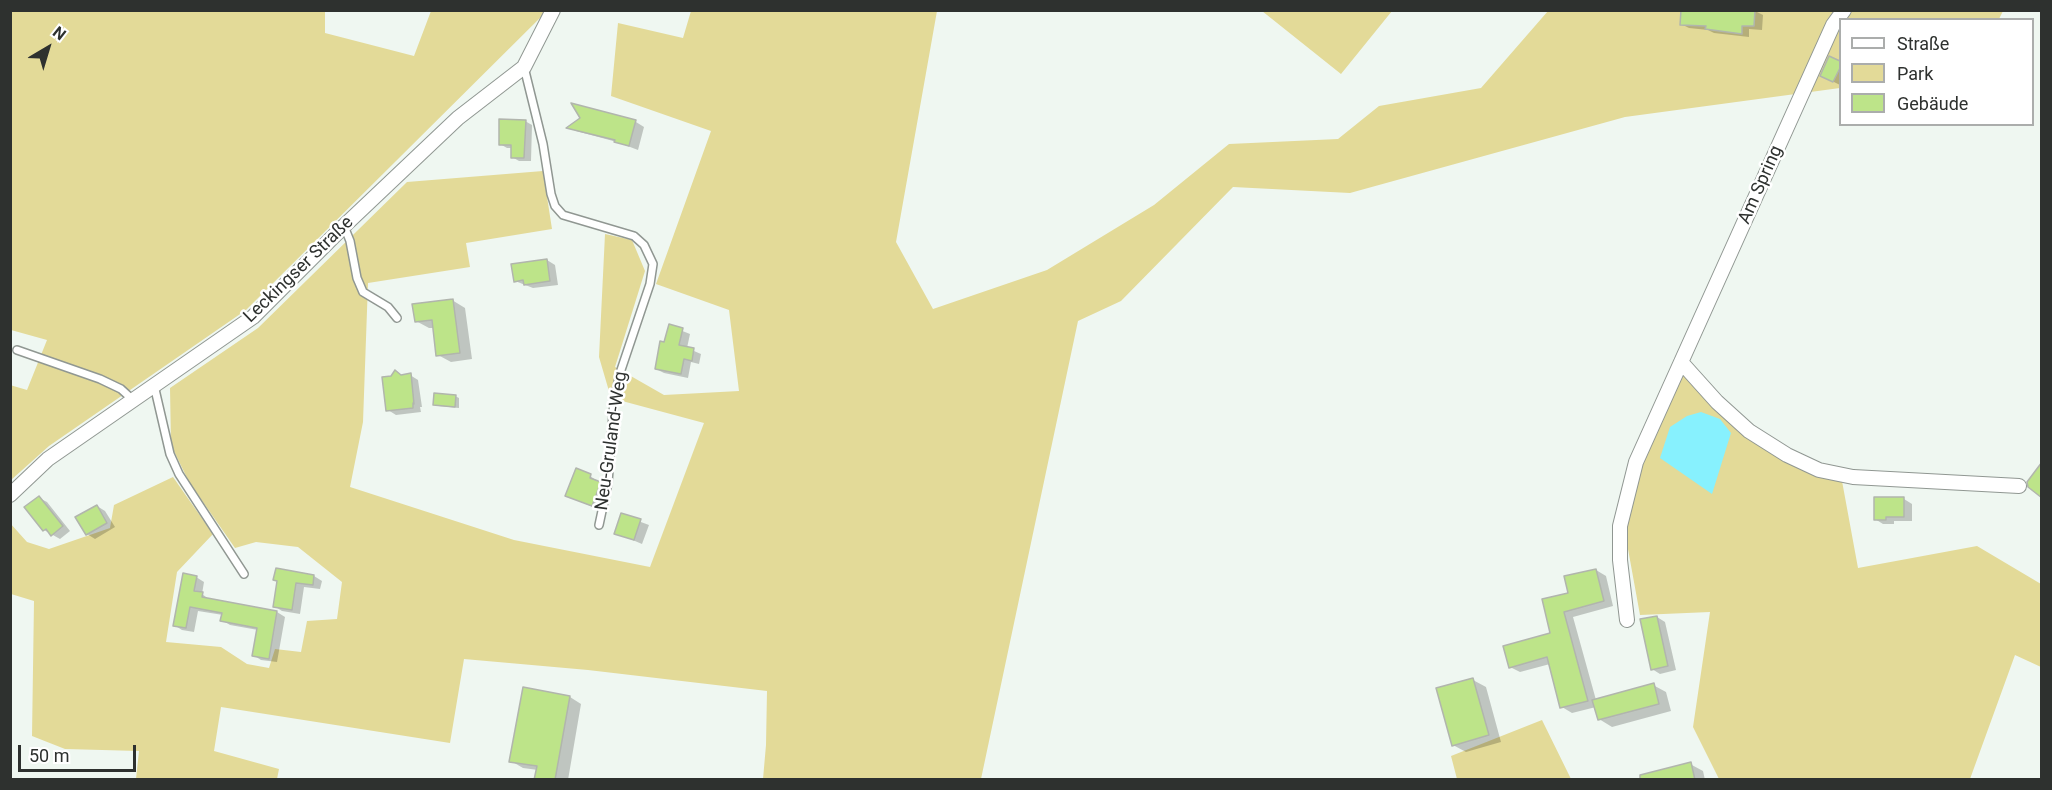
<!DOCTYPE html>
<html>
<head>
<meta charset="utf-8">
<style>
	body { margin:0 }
	#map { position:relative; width:2052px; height:790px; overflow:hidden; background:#eff7f1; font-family:Roboto,sans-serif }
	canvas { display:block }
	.frame { position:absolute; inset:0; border:12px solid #2e312f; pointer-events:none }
	.legend { position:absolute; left:1839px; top:18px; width:195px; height:108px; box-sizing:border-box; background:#fff; border:2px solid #abadac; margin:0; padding:8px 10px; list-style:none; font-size:18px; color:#2e312f }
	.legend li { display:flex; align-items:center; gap:12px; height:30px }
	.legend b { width:30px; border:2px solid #abadac }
	.north { position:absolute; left:18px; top:18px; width:60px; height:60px; -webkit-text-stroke:4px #fff; paint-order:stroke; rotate:38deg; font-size:16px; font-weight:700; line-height:24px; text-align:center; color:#2e312f }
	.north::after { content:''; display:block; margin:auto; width:21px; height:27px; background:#2e312f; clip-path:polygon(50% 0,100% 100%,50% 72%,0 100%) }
	.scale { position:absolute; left:18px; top:745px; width:118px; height:27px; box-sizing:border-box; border:3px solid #2e312f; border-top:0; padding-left:8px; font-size:18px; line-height:21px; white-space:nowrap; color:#2e312f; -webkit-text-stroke:4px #fff; paint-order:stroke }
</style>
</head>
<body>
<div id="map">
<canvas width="2052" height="790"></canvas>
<div class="frame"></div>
<ul class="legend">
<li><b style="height:8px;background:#fff"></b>Straße</li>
<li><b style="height:16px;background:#e3da98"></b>Park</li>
<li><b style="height:16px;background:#bde489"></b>Gebäude</li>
</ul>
<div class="north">N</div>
<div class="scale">50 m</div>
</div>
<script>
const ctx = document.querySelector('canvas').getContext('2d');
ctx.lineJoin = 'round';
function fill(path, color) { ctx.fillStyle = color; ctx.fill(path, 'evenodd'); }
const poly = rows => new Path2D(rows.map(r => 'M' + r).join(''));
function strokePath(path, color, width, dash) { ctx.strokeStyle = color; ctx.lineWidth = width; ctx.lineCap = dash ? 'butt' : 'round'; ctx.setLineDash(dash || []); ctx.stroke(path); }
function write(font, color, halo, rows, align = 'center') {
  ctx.font = font + ' Roboto,sans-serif'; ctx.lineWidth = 5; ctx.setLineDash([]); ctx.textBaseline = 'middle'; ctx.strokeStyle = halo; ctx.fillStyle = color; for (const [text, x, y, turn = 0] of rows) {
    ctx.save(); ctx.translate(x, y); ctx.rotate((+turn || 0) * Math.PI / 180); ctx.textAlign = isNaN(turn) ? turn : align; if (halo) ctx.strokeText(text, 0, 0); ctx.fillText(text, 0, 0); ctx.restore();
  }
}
fill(poly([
	[11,11,325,11,325,33,414,56,431,11,547,11,246,310,49,446,11,480,10,385,27,390,47,340,11,330],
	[691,11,937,11,896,242,933,309,1047,270,1154,205,1229,144,1338,139,1379,106,1481,88,1548,11,2003,11,1999,19,1840,20,1840,88,1625,117,1350,193,1233,187,1121,301,1078,321,981,779,763,779,766,745,767,691,588,670,464,659,450,743,221,707,214,751,279,769,277,779,136,779,139,751,65,749,32,736,34,601,11,594,10,523,27,542,49,549,110,528,114,505,173,477,213,534,177,572,166,642,221,647,247,664,269,668,275,649,301,652,307,621,337,619,342,582,298,547,256,542,235,548,189,482,171,445,170,388,258,328,407,182,543,171,552,229,466,243,470,267,368,283,363,422,350,487,514,540,650,567,704,423,611,398,599,357,605,234,632,240,645,271,615,367,664,395,739,391,729,310,656,284,711,131,611,96,618,23,683,38],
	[1262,11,1392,11,1341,74],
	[1680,375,1686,376,1747,433,1842,481,1858,568,1977,546,2041,584,2041,667,2015,655,1970,779,1719,779,1693,727,1710,612,1640,615,1624,527,1641,463],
	[1542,720,1571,779,1457,779,1451,756]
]), '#e3da98');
fill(poly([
	[1701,412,1720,419,1731,433,1712,494,1660,458,1670,427,1687,416]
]), '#87f1fe');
fill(poly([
	[1747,10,1755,11,1763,15,1762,30,1749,29,1749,37,1714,33,1708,30,1689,28,1681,24],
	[1830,58,1840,63,1840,85,1830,80],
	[574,106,636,122,644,127,638,150,617,142,576,131,569,127,582,118],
	[525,121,532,125,531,161,519,161,512,157,512,148,507,148,500,144],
	[547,260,555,265,558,285,533,288,515,281],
	[452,300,465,308,472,359,451,362,438,355,434,328,429,328,416,321],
	[670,326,690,334,687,348,701,354,699,364,691,362,688,378,664,373,656,369],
	[396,372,403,376,410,375,418,380,422,407,420,407,421,412,396,415,388,410,392,377],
	[455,396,459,398,459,408,438,406,435,404],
	[590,476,608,488,600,510,567,496],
	[39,498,47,502,70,531,60,539,44,530,26,508],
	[1904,499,1912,504,1912,521,1894,521,1894,524,1883,524,1875,519],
	[97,506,105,511,115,527,95,539,87,534],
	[622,515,649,525,642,544,616,533],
	[1596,570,1606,576,1613,606,1573,617,1596,700,1653,685,1666,692,1671,711,1612,727,1599,719,1596,707,1572,713,1562,707,1550,664,1520,672,1510,667,1552,634,1570,594],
	[314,576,322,581,320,589,304,587,300,614,282,611,274,606,279,581],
	[196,577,204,582,202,594,210,600,277,612,285,617,277,662,261,660,253,655,258,630,230,625,222,620,223,615,198,611,194,632,182,630,174,625],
	[1657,617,1665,622,1676,670,1660,674,1652,669],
	[1473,680,1486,687,1501,742,1466,752,1453,745],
	[524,688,570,697,581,704,568,780,536,780,538,770,523,768,511,761],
	[1690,764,1703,771,1705,780,1652,780]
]), '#0003');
const building = poly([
	[1681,10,1755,10,1754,26,1742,26,1742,34,1705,29,1706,26,1680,25,1681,10],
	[1829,56,1840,61,1840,68,1833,82,1820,76,1829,56],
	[571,103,636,120,629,146,614,142,615,140,566,128,580,118,571,103],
	[499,119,526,120,524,158,511,158,511,145,499,145,499,119],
	[547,259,550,281,524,285,523,280,514,282,511,264,547,259],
	[453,299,460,353,436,356,432,320,415,322,412,304,453,299],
	[669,324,683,328,679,345,694,348,692,361,684,359,681,374,655,369,660,341,664,342,669,324],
	[395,370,401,375,411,373,414,404,413,403,413,408,386,411,382,377,391,376,395,370],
	[434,393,456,395,455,407,433,405,434,393],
	[2042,462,2042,498,2028,487,2027,482,2042,462],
	[576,468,591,474,590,478,601,482,592,506,565,496,576,468],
	[39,496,63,526,51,536,46,529,43,531,24,507,39,496],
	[1874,497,1904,497,1904,517,1886,517,1886,520,1874,520,1874,497],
	[97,505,107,523,86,535,75,517,97,505],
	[621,513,641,519,634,540,614,534,621,513],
	[276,568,314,575,313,585,296,583,292,610,273,607,277,581,273,580,276,568],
	[1596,569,1604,601,1564,612,1588,701,1560,708,1547,657,1509,668,1503,646,1550,633,1542,599,1568,593,1564,576,1596,569],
	[183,573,197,576,194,591,203,592,202,597,277,611,269,659,252,656,257,628,220,621,222,613,190,607,186,628,173,626,183,573],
	[1657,616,1668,666,1651,670,1640,619,1657,616],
	[1473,678,1489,735,1452,746,1436,688,1473,678],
	[1654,683,1659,704,1598,720,1592,700,1654,683],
	[523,687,570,696,555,780,534,780,537,766,509,762,523,687],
	[1691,762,1695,780,1640,780,1640,775,1691,762]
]);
fill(building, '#bde489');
strokePath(building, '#b1b5ad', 1.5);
const lane = poly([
	[524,67,543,144,551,194,555,206,563,215,634,236,644,245,653,264,650,284,621,370,614,400,608,483,599,525],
	[344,226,350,241,357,278,363,292,388,307,397,318],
	[17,350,100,379,121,389,133,400],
	[154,385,170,454,179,474,244,574]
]);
const street = poly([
	[1681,362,1717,402,1749,431,1787,455,1819,470,1853,477,2019,486],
	[10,495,48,459,253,317,344,226,458,118,524,67,553,10],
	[1627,620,1620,560,1620,526,1636,462,1833,25,1844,10]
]);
strokePath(lane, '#909792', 10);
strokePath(street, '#909792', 16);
strokePath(lane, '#fff', 7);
strokePath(street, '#fff', 14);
write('18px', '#2e312f', '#fff', [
	["Am Spring",1761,185,-66],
	["Leckingser Straße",299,270,-44],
	["Neu-Gruland-Weg",612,441,-82]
]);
</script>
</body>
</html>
